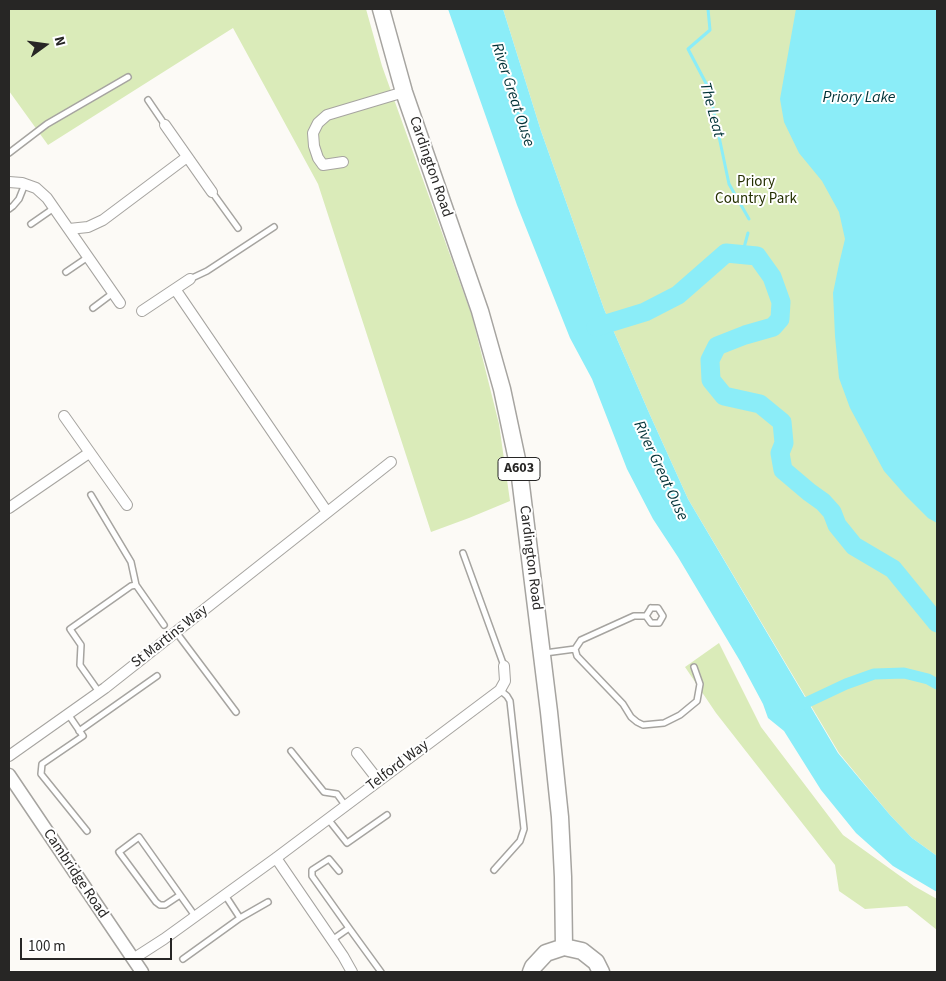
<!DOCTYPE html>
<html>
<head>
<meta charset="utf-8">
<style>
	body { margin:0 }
	#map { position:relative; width:946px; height:981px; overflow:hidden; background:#fcfaf6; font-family:"Source Sans 3",sans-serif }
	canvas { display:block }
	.frame { position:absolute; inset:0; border:10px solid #272625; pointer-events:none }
	.north { position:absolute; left:20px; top:20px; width:50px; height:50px; -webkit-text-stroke:4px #fff; paint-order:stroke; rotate:76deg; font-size:14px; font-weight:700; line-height:20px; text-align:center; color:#272625 }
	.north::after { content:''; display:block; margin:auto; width:18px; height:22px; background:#272625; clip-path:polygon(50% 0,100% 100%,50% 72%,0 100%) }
	.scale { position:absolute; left:20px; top:938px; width:152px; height:22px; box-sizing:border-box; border:2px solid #272625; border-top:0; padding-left:6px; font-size:15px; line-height:18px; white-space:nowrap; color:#272625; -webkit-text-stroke:4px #fff; paint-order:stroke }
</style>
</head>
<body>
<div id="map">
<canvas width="946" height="981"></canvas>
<div class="frame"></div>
<div class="north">N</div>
<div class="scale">100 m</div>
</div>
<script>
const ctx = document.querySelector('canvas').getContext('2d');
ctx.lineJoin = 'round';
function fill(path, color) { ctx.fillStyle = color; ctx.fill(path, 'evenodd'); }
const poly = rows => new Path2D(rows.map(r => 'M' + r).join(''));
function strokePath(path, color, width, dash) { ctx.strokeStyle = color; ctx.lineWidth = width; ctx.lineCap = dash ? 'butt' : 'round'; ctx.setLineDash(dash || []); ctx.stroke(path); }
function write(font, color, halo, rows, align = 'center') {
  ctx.font = font + ' "Source Sans 3",sans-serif'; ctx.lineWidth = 4; ctx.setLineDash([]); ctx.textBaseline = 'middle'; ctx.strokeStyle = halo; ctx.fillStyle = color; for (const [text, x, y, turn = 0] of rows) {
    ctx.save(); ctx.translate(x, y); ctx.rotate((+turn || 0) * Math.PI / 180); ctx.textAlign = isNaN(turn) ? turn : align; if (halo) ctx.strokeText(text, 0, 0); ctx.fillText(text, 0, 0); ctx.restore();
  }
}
fill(poly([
	[9,9,366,9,382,66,472,316,499,424,510,501,469,518,431,532,318,184,233,28,48,145,9,91],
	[503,9,937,9,937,856,912,838,890,815,839,753,688,499,650,415,604,309,541,131],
	[719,643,761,727,843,835,914,886,937,899,937,930,907,906,865,909,839,891,835,865,716,713,685,667]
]), '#daebb9');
fill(poly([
	[448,9,503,9,541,131,604,309,650,415,688,499,838,753,890,815,912,838,937,856,937,892,893,866,856,833,821,790,784,731,768,718,763,704,740,661,678,557,653,519,627,469,592,379,570,338,517,205],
	[796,9,937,9,937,523,928,518,906,496,884,471,850,408,839,378,835,336,833,293,839,264,845,239,839,212,822,181,799,153,784,122,780,99]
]), '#8bedf8');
strokePath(poly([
	[708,9,710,30,688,49,709,89,729,184,749,219],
	[742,255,748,233]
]), '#8bedf8', 3);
strokePath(poly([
	[795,708,846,684,874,674,904,673,928,679,937,684]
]), '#8bedf8', 11);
strokePath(poly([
	[596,327,645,312,678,295,726,253,757,256,772,277,781,302,780,319,773,327,745,335,717,346,710,360,711,380,724,396,760,404,782,422,784,443,780,453,783,470,809,492,823,502,832,512,837,525,854,546,893,569,937,623]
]), '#8bedf8', 19);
const service = poly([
	[148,100,165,125],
	[9,153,47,124,128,77],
	[212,192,238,228],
	[9,209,13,206,19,199,25,184],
	[31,224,54,208],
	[66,272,88,257],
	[190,279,207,271,274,227],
	[93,308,113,293],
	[91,495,131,562,136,585],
	[463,553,504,666],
	[651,608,658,608,663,616,659,623,651,623,646,616,651,608],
	[176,632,236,712],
	[575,649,577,656,623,704,631,717,637,722,643,725,664,723,680,715,697,701,700,684,694,667],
	[545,653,575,649,581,640,634,616,646,616],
	[99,692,80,665,81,645,70,629,131,586,136,585,164,625],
	[68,714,83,736,42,764,41,774,87,831],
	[79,731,157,676],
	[291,751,324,792,337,794,345,805],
	[328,819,347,843,387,815],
	[494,870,520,841,524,829,510,701,507,696,500,690],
	[180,895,165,905,160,905,156,902,119,852,139,837,195,916],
	[225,895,240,918,268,902],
	[349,928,381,972],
	[332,940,349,928,312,876,312,870,329,859,339,871],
	[183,959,240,918]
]);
const minor = poly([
	[165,125,212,192],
	[343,162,323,165,318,158,314,146,313,133,318,123,327,115,404,92],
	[9,182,22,183,36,188,47,198,120,303],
	[69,229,88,227,103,220,187,157],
	[175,289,327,512],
	[142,311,190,279],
	[64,416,127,505],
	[9,508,89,453],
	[357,753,378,780],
	[9,756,105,688,391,462],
	[276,858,343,956,352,972],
	[133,959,164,939,276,858,500,690,505,681,504,666]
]);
const tertiary = poly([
	[9,775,142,972]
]);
const primary = poly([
	[381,9,404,92,480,311,502,389,519,469,549,712,560,817,563,877,564,947],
	[531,972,533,967,546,953,564,947,582,951,596,962,601,972]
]);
strokePath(service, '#a6a4a0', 8);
strokePath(minor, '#a6a4a0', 12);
strokePath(tertiary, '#a6a4a0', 15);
strokePath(primary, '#a6a4a0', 19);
strokePath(service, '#fff', 5);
strokePath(minor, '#fff', 10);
strokePath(tertiary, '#fff', 12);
strokePath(primary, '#fff', 16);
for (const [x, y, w] of [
	[519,469,42]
]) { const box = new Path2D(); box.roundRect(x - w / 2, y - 11.5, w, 23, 4); ctx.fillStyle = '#fff'; ctx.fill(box); strokePath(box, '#272625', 1); }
write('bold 14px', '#272625', null, [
	["A603",519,469]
]);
write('15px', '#272625', '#fff', [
	["Cardington Road",430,167,71],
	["Cardington Road",530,558,83],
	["St Martins Way",170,637,-38],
	["Telford Way",398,766,-37],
	["Cambridge Road",75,874,56]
]);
write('15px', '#243000', '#fff', [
	["Priory",756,183],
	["Country Park",756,200]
]);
write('italic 16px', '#003237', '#fff', [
	["River Great Ouse",512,95,72],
	["Priory Lake",859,98],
	["The Leat",711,110,75],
	["River Great Ouse",660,471,65]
]);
</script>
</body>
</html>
